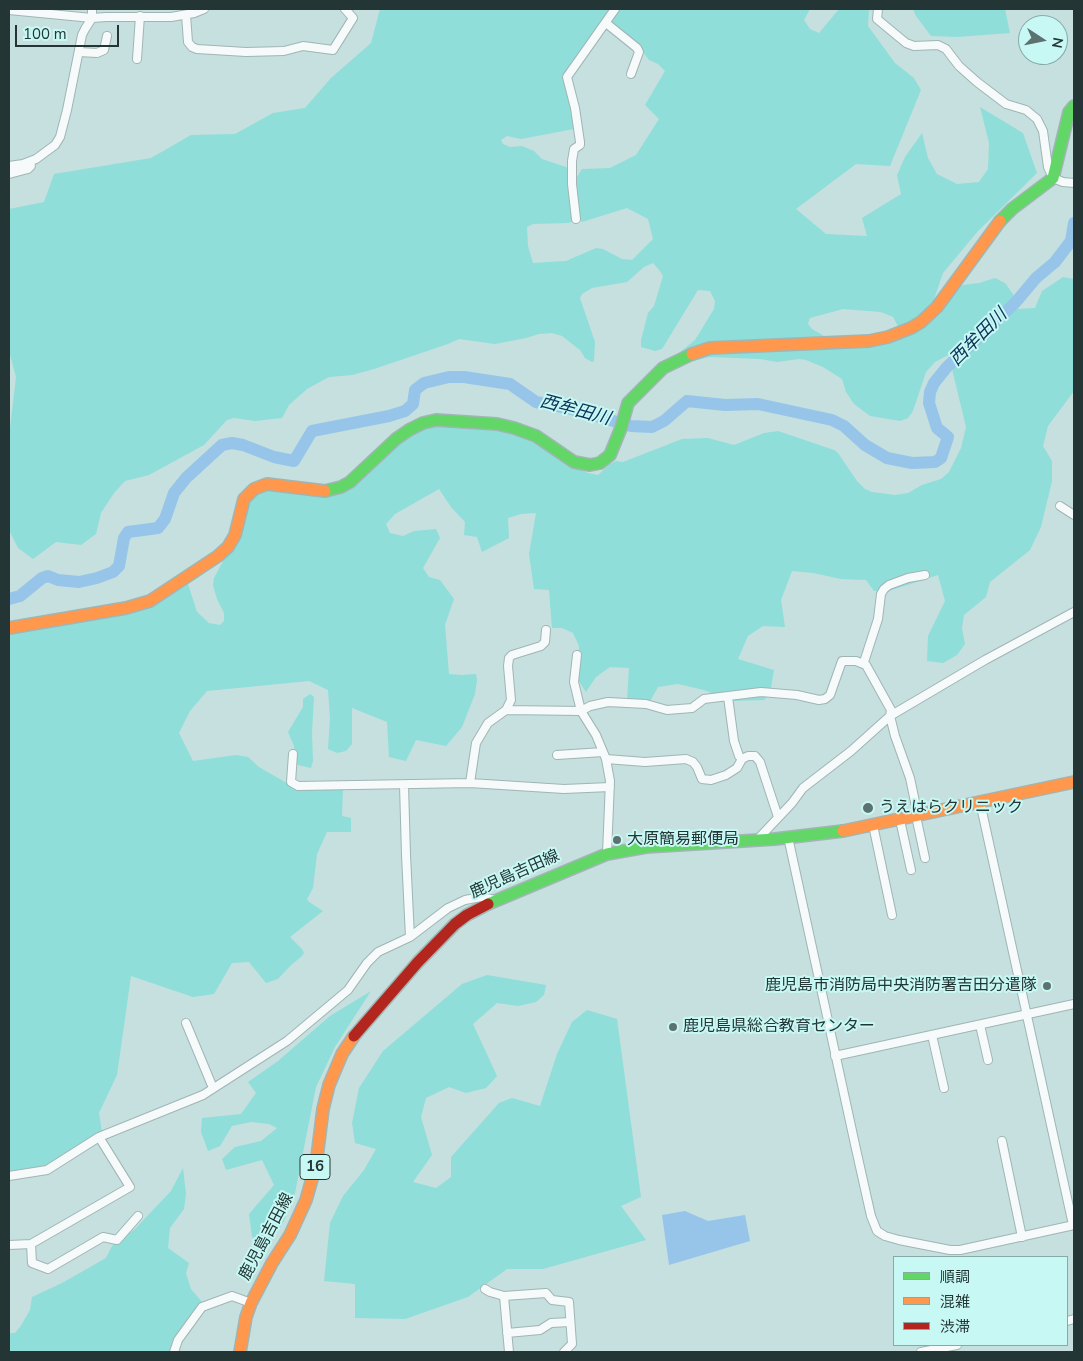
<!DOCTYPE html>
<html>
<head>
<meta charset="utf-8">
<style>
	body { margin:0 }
	#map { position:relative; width:1083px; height:1361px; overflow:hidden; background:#c5e0de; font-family:"Nunito Sans","Noto Sans JP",sans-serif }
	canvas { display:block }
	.frame { position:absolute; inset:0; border:10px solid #233635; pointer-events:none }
	.legend { position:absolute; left:893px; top:1256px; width:175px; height:90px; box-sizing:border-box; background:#c7f8f4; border:1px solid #85aaa8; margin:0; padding:6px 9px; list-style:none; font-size:15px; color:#233635 }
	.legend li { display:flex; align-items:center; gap:10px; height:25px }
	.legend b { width:25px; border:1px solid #85aaa8 }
	.north { position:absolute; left:1018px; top:15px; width:50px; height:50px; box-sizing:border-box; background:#c7f8f4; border:1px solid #85aaa8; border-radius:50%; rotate:101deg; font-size:14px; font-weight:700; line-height:20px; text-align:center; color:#233635 }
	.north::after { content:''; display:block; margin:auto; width:18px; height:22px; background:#5c7270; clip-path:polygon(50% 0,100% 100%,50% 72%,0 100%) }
	.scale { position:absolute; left:15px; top:25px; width:104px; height:22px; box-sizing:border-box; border:2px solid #233635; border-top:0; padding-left:6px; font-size:15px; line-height:18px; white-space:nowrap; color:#233635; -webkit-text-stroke:4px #c7f8f4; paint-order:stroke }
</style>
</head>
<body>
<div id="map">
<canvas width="1083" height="1361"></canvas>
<div class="frame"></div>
<ul class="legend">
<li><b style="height:6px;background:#63d668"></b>順調</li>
<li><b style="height:6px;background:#ff974d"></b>混雑</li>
<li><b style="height:6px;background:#b3261e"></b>渋滞</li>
</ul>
<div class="north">N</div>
<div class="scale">100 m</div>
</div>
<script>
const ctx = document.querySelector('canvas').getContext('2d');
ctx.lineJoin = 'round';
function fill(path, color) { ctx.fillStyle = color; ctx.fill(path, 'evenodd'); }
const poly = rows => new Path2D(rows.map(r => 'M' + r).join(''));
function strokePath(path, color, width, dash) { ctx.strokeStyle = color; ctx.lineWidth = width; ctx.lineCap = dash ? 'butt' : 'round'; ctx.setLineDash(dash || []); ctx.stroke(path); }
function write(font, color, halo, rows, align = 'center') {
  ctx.font = font + ' "Nunito Sans","Noto Sans JP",sans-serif'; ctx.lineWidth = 4; ctx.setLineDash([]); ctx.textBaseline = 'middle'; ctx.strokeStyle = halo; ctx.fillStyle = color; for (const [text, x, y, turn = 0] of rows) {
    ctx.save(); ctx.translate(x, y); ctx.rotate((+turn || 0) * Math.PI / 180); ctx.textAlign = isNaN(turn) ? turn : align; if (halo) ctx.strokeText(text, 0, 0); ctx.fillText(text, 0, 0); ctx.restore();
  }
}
fill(poly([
	[380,9,612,9,567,71,576,124,574,129,521,139,507,136,501,140,503,144,510,147,522,146,534,151,542,159,569,168,574,221,568,223,533,224,527,227,528,246,533,263,566,261,596,248,603,249,622,259,632,260,653,239,648,219,627,208,582,222,580,219,574,182,582,169,610,168,636,155,659,119,645,105,665,71,658,64,649,60,640,48,609,22,619,9,810,9,804,20,810,29,819,33,839,9,869,9,868,26,895,63,914,78,921,90,890,166,856,164,796,209,826,234,867,236,862,218,901,194,897,175,905,157,922,133,928,158,937,174,957,184,979,182,988,169,989,143,980,107,1023,133,1037,173,978,231,943,273,931,308,900,330,893,317,881,312,843,309,810,318,808,324,812,329,824,336,822,340,673,358,695,340,714,309,715,301,710,291,698,290,662,349,655,351,641,347,641,340,648,313,654,306,663,276,660,271,653,263,644,267,627,282,592,288,582,294,580,298,595,342,594,361,592,362,585,358,580,350,562,336,552,333,539,334,526,338,495,344,459,339,448,344,374,369,352,375,329,377,307,389,289,405,282,418,255,421,234,418,227,420,204,445,149,475,125,481,114,493,101,513,96,534,81,545,56,542,33,559,18,548,9,530,10,428,16,377,9,351,9,209,44,202,54,174,151,158,191,135,235,134,273,113,305,108,331,78,371,43],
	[913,9,1005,9,1010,33,957,37,931,36,916,16],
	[1063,277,1074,279,1074,391,1048,426,1043,446,1052,461,1052,481,1041,527,1030,550,990,582,986,597,964,615,962,628,965,644,957,655,943,663,927,661,928,636,945,601,938,575,892,590,874,591,866,580,841,579,813,573,792,571,781,600,785,627,763,626,748,636,738,659,774,670,770,694,764,700,732,701,704,690,678,684,658,687,649,703,638,700,627,700,629,668,610,667,596,677,586,692,577,678,579,646,573,633,562,628,552,628,549,590,534,589,529,554,536,513,521,514,508,518,509,538,482,552,477,537,464,535,465,522,451,507,439,489,395,514,386,524,390,533,403,536,414,531,436,529,440,538,423,568,429,577,440,580,454,599,445,625,449,674,462,675,476,674,477,680,475,694,462,727,446,746,416,740,406,761,389,757,387,722,352,708,352,744,346,751,337,753,328,749,330,718,328,690,309,681,207,691,190,711,179,733,193,761,236,755,248,757,259,767,297,789,343,787,342,816,351,818,351,832,327,832,317,854,313,888,307,899,309,902,323,911,290,937,302,949,304,953,301,957,291,965,278,979,266,983,249,962,232,963,214,994,193,997,131,976,117,1075,99,1113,102,1132,46,1166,9,1171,9,631,130,612,184,583,188,584,197,612,209,623,220,625,224,621,224,613,217,599,213,585,214,578,228,552,245,506,250,499,263,489,331,493,412,432,434,424,509,429,524,434,571,465,588,473,598,475,610,464,616,461,623,462,682,439,708,438,734,445,764,433,778,431,834,450,838,453,857,481,865,489,872,492,895,495,908,493,922,485,941,479,949,472,961,448,966,427,952,369,952,353,935,362,926,372,913,411,908,418,900,421,870,416,854,404,846,392,842,379,823,367,806,360,799,359,777,362,760,359,709,357,675,366,711,352,892,339,955,286,979,283,995,278,1005,283,1013,294,1017,309,1035,308,1042,291],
	[310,694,314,697,312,733,313,761,311,768,298,765,295,761,294,746,288,732,303,707,303,699],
	[487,975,546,985,544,995,536,1002,518,1006,497,1003,473,1024,497,1076,486,1088,466,1093,449,1087,426,1098,421,1117,432,1155,413,1182,436,1188,451,1177,451,1157,499,1103,512,1098,540,1106,557,1054,572,1022,587,1010,617,1019,641,1197,621,1206,646,1240,543,1269,507,1269,468,1297,405,1319,355,1318,355,1284,324,1281,330,1223,343,1196,364,1170,376,1149,355,1143,352,1123,359,1088,383,1051,462,984],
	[371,991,335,1047,316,1087,295,1193,283,1223,264,1250,252,1237,249,1214,274,1185,262,1160,226,1170,222,1159,235,1147,261,1141,277,1128,269,1124,251,1122,232,1126,220,1146,208,1151,201,1132,202,1118,241,1114,256,1093,248,1082,278,1061,330,1016],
	[183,1168,186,1194,184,1209,170,1228,168,1248,189,1263,186,1273,191,1289,202,1302,183,1326,173,1345,172,1352,9,1352,9,1333,15,1333,20,1327,30,1310,32,1297,62,1283,106,1258,112,1246,135,1229,171,1191]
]), '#8fded9');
fill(poly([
	[685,1211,708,1221,745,1215,750,1241,669,1265,662,1215]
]), '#97c5ea');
strokePath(poly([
	[9,599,20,596,42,578,48,576,58,580,79,582,97,578,113,572,119,566,124,538,128,532,158,528,165,519,174,493,186,478,222,445,232,443,243,445,274,457,294,461,312,431,389,416,405,411,413,404,415,390,424,383,449,377,464,377,510,384,536,402,568,408,631,426,652,427,664,421,687,401,725,405,758,404,832,420,844,426,865,445,887,458,912,463,935,462,941,458,948,437,937,428,929,403,930,392,934,383,947,367,1015,303,1036,278,1055,262,1071,241,1074,223]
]), '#97c5ea', 12);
const street = poly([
	[878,9,877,19,906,43,914,46,938,45,946,49,959,66,977,82,1006,104,1026,110,1037,119,1043,131,1048,167,1053,178,1063,182,1074,183],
	[9,10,92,18,106,17,171,17,194,13,204,9],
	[186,15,188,42,192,47,197,49,246,52,284,51,303,46,333,50,353,18,345,9],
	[606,23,637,48,639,52,631,74],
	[79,52,97,53,104,50,107,36],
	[137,59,140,16],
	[9,166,23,164,36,159,55,145,60,137,67,110,82,35,85,29,92,18,92,9],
	[9,174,28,169,31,166,30,162],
	[576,219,572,184,572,161,574,149,580,145,580,142,575,108,567,77,615,9],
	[1060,506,1074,515],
	[577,655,574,682,581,711,596,735,606,759,610,781,607,854],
	[864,662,878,619,881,594,884,589,889,585,908,578,925,575],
	[728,697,734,741,739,756,742,759],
	[506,710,511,700,508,666,509,658,512,655,541,646,545,642,546,630],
	[293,754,291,782,298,786,470,783,564,789,610,787],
	[557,755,603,752],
	[606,759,645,762,686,759,693,762,697,767,702,779,711,780,726,775,737,768,742,759,748,756,755,756,760,762,778,817],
	[470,783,476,743,488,723,506,710,581,711,590,706,608,702,646,704,667,710,692,708,704,699,761,692,797,695,819,700,825,699,830,695,842,661,856,661,866,665,891,710,890,716,895,736,910,778,918,816],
	[404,785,406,855,410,937],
	[980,802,1073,1225],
	[916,816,925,858],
	[900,820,911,870],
	[873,825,892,915],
	[788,837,856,1149,871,1216,877,1231,885,1236,899,1240,950,1250,960,1250,1074,1225],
	[757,840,792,803,803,788,851,751,890,716,985,660,1074,612],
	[186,1023,213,1088],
	[980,1025,988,1060],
	[932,1035,944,1088],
	[835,1056,1074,1004],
	[1002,1141,1022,1237],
	[9,1176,47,1170,99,1137,203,1095,287,1041,348,990,367,963,378,952,410,937,448,908,465,900,481,897,495,900],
	[31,1244,32,1263,48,1269,103,1237,117,1240,138,1216],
	[9,1245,31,1244,130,1187,99,1137],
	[485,1289,490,1292,504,1296,509,1352],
	[504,1296,546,1293,552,1300,569,1302,572,1344,564,1352],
	[1067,1321,1074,1319],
	[507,1333,540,1330,551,1323,570,1322],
	[174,1352,178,1340,202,1307,232,1296,251,1303],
	[921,1352,957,1345]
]);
const fast = poly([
	[1000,221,1012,209,1053,178,1069,112,1074,106],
	[325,491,341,487,350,482,396,439,409,430,423,423,436,420,497,424,514,428,536,436,574,462,590,465,600,463,610,455,621,428,628,403,663,368,692,354],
	[488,904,607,854,646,847,775,839,843,831]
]);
const slow = poly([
	[692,354,710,348,869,341,888,337,911,328,921,322,937,307,1000,221],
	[9,628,126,608,150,601,218,556,228,547,235,535,244,499,254,489,267,484,325,491],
	[843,831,1074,782],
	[240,1352,246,1317,251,1303,272,1263,290,1235,306,1200,316,1165,323,1109,329,1085,342,1054,354,1036]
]);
const jam = poly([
	[354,1036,418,962,455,924,467,915,488,904]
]);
strokePath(street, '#a0b5b4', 10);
strokePath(fast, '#a0b5b4', 14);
strokePath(slow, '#a0b5b4', 14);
strokePath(jam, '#a0b5b4', 14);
strokePath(street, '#f6fafa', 8);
strokePath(fast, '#63d668', 11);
strokePath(slow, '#ff974d', 11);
strokePath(jam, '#b3261e', 11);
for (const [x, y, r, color] of [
	[868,808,6,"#5c7270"],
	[617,840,5,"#5c7270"],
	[1047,986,5,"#5c7270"],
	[673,1027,5,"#5c7270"]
]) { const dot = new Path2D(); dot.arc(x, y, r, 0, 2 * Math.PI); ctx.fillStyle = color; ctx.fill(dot); strokePath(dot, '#c7f8f4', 2); }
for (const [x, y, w] of [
	[315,1167,30]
]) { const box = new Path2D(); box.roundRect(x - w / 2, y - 12.5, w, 25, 4); ctx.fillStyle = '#c7f8f4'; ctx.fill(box); strokePath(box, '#233635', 1); }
write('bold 15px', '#233635', null, [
	["16",315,1167]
]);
write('16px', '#233635', '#c7f8f4', [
	["うえはらクリニック",879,808],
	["大原簡易郵便局",627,840],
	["鹿児島市消防局中央消防署吉田分遣隊",1037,986,"right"],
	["鹿児島県総合教育センター",683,1027]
], 'left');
write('16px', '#233635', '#c7f8f4', [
	["鹿児島吉田線",515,875,-24],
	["鹿児島吉田線",267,1237,-62]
]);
write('italic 18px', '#0c3357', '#c7f8f4', [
	["西牟田川",979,338,-45],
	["西牟田川",575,411,15]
]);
</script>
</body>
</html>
